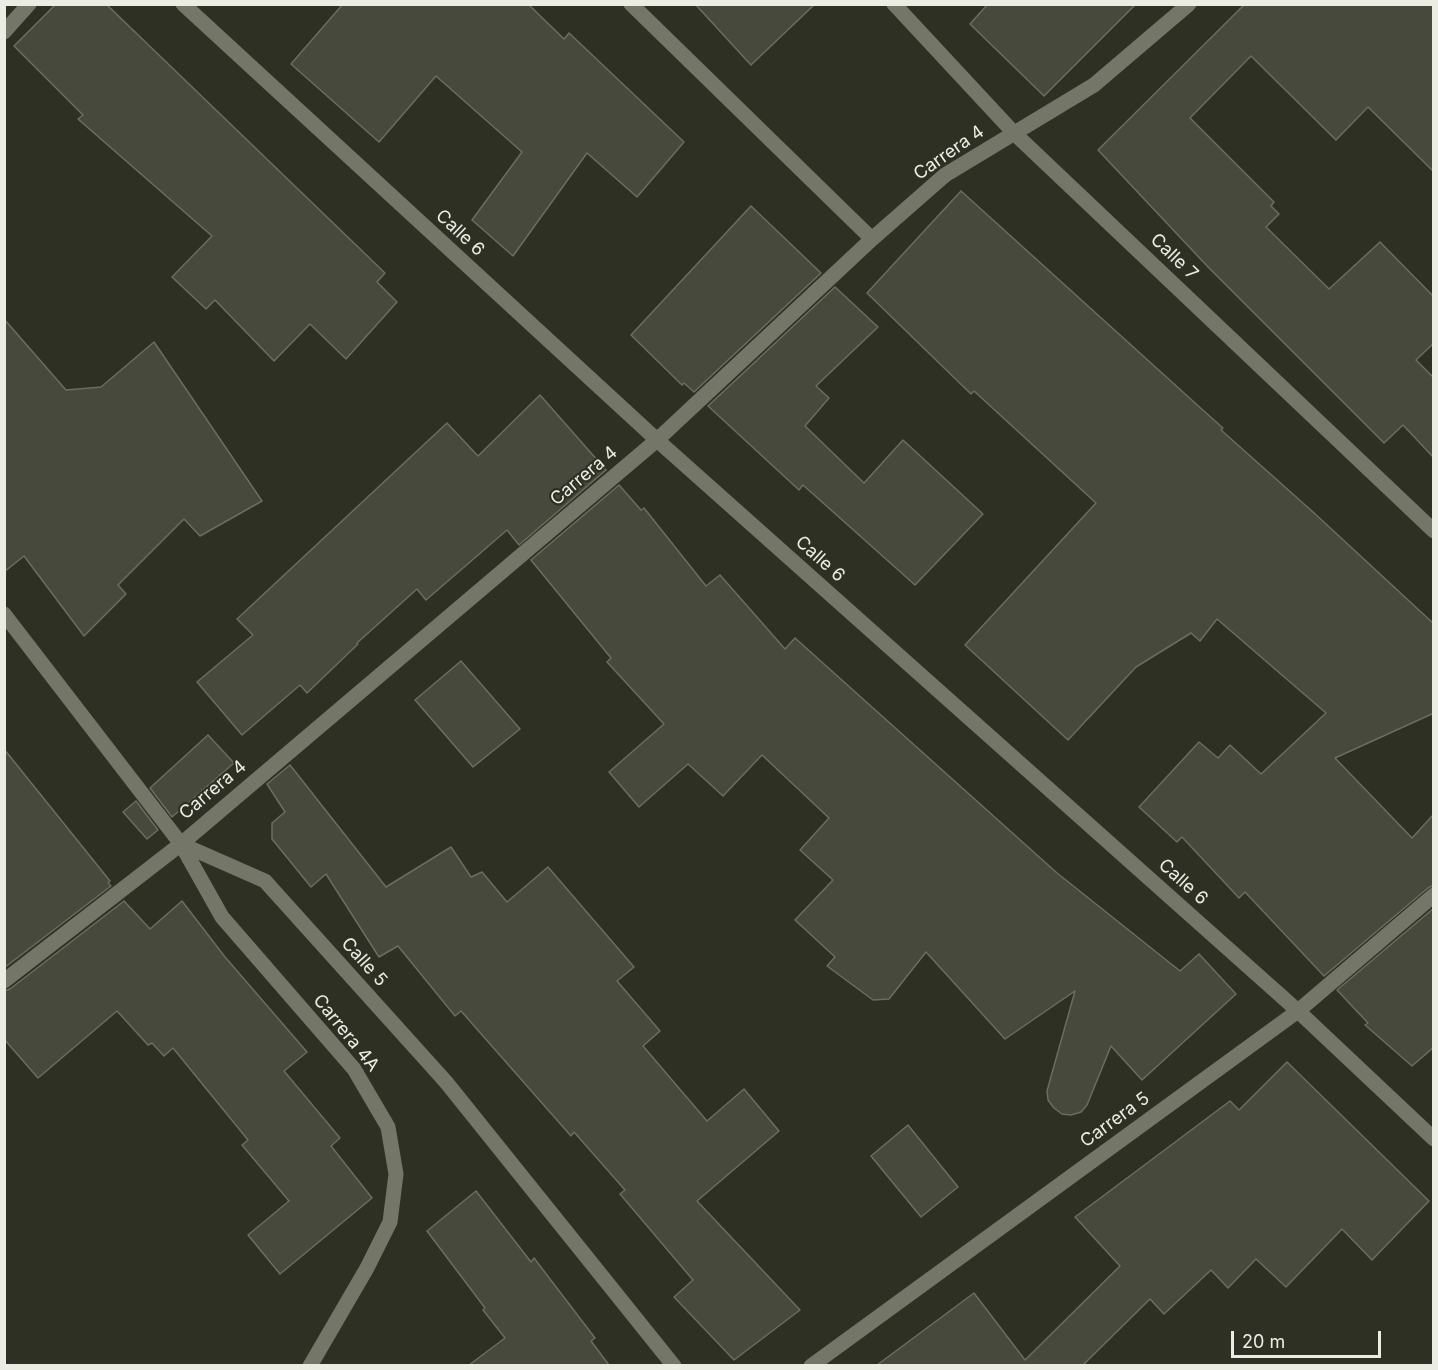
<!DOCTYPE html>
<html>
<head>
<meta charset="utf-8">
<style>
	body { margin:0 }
	#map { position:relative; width:1438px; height:1370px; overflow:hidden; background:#2f3024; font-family:Inter,sans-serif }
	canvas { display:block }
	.frame { position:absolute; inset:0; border:6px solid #ebece4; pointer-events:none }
	.scale { position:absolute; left:1231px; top:1331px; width:150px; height:27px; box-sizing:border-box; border:3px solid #ebece4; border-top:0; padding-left:8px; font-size:18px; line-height:21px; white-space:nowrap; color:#ebece4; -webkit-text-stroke:4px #2f3024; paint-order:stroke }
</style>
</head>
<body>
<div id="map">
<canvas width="1438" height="1370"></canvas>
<div class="frame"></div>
<div class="scale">20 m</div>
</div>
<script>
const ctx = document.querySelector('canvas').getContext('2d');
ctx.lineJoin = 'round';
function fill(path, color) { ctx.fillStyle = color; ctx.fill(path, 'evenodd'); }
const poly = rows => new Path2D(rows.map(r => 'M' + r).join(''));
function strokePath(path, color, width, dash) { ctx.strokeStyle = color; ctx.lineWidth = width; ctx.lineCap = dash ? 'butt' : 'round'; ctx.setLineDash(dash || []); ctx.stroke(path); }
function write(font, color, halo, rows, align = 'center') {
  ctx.font = font + ' Inter,sans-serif'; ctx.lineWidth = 4.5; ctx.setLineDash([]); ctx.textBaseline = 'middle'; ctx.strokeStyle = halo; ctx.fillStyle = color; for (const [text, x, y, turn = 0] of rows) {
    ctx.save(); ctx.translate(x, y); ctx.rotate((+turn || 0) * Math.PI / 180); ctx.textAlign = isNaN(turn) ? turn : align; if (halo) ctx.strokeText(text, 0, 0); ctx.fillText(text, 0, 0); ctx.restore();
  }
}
const building = poly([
	[56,4,106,4,385,273,377,282,397,302,346,359,310,324,274,361,215,300,206,309,172,277,212,236,78,119,83,115,14,46,56,4],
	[343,4,528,4,564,39,569,33,684,142,637,197,587,153,513,256,472,220,522,152,436,76,379,142,291,64,343,4],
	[695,4,815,4,751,65,695,4],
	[988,4,1136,4,1044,96,970,24,988,4],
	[1245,4,1434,4,1434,172,1368,107,1336,140,1251,56,1190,118,1274,202,1271,206,1279,214,1266,227,1329,289,1380,242,1434,297,1434,343,1416,360,1434,378,1434,458,1403,425,1384,443,1209,268,1098,150,1245,4],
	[961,191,1205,412,1223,428,1221,430,1313,512,1434,624,1434,713,1335,758,1412,838,1434,814,1434,885,1428,888,1324,976,1245,892,1239,898,1182,837,1177,842,1139,807,1199,742,1218,758,1230,745,1261,774,1326,713,1217,619,1200,641,1191,633,1136,667,1068,740,965,645,1096,503,974,391,971,394,867,293,961,191],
	[751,206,821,273,694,392,684,383,682,385,631,335,751,206],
	[835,287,878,327,816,386,829,398,805,426,864,483,903,440,983,514,915,585,803,485,799,490,708,406,835,287],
	[4,319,66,390,101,387,154,342,262,501,200,536,184,519,118,585,126,594,84,636,24,556,4,572,4,319],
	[540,395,606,470,519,545,507,530,426,600,417,589,357,643,358,644,307,693,300,685,242,735,197,682,253,635,237,619,447,423,478,456,540,395],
	[619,485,641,510,644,508,706,586,720,575,785,649,795,638,1057,873,1180,971,1199,954,1236,994,1142,1080,1111,1046,1087,1105,1081,1112,1071,1115,1062,1114,1054,1108,1048,1100,1047,1091,1075,991,1005,1039,926,952,889,999,873,1000,827,966,835,957,795,920,833,880,800,850,829,818,762,755,723,796,688,764,639,807,609,772,664,724,607,662,611,658,531,560,619,485],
	[461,661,520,729,473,767,415,700,461,661],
	[208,735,234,763,172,817,150,788,208,735],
	[4,749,110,881,108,883,111,886,4,968,4,749],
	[290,765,386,887,451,847,471,877,482,872,507,902,548,867,634,967,617,981,660,1031,643,1046,707,1121,744,1089,779,1131,697,1201,800,1310,734,1360,674,1297,693,1280,620,1194,625,1190,574,1132,571,1136,461,1011,455,1016,398,946,379,957,326,874,311,887,272,839,272,823,285,812,267,784,290,765],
	[136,801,158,830,147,839,123,812,136,801],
	[124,901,150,929,182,901,225,957,307,1052,284,1071,340,1138,331,1146,372,1198,280,1274,248,1235,289,1201,242,1145,248,1140,173,1048,164,1056,152,1043,148,1045,117,1011,38,1078,4,1039,4,991,10,989,124,901],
	[1434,908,1434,1047,1412,1066,1365,1025,1368,1023,1337,990,1434,908],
	[1287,1062,1429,1201,1372,1260,1342,1229,1286,1287,1256,1259,1228,1288,1211,1270,1164,1314,1150,1299,1083,1365,877,1365,974,1293,1025,1360,1120,1266,1075,1217,1230,1101,1239,1110,1287,1062],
	[908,1125,958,1187,921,1217,871,1156,908,1125],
	[476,1191,531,1262,534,1258,595,1338,591,1341,609,1365,469,1365,505,1338,483,1310,485,1308,427,1231,476,1191]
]);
fill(building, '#47493c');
strokePath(building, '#6b6d5f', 1.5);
strokePath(poly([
	[183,4,657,440,1298,1011,1434,1139],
	[631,4,872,239],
	[894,4,1014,133,1434,531],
	[4,32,29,4],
	[4,614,181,844,222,917,354,1069,388,1127,396,1174,390,1222,367,1268,310,1366],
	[181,844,265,881,446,1082,674,1366],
	[4,981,181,844,657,440,872,239,945,175,1094,85,1189,4],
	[811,1366,1298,1011,1434,895]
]), '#747668', 15);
write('18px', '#ebece4', '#2f3024', [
	["Carrera 4",949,153,-35],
	["Calle 6",460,233,43],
	["Calle 7",1174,257,44],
	["Carrera 4",584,476,-40],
	["Calle 6",820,559,42],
	["Carrera 4",213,790,-40],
	["Calle 6",1183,882,42],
	["Calle 5",364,962,48],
	["Carrera 4A",346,1033,51],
	["Carrera 5",1115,1120,-36]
]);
</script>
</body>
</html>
